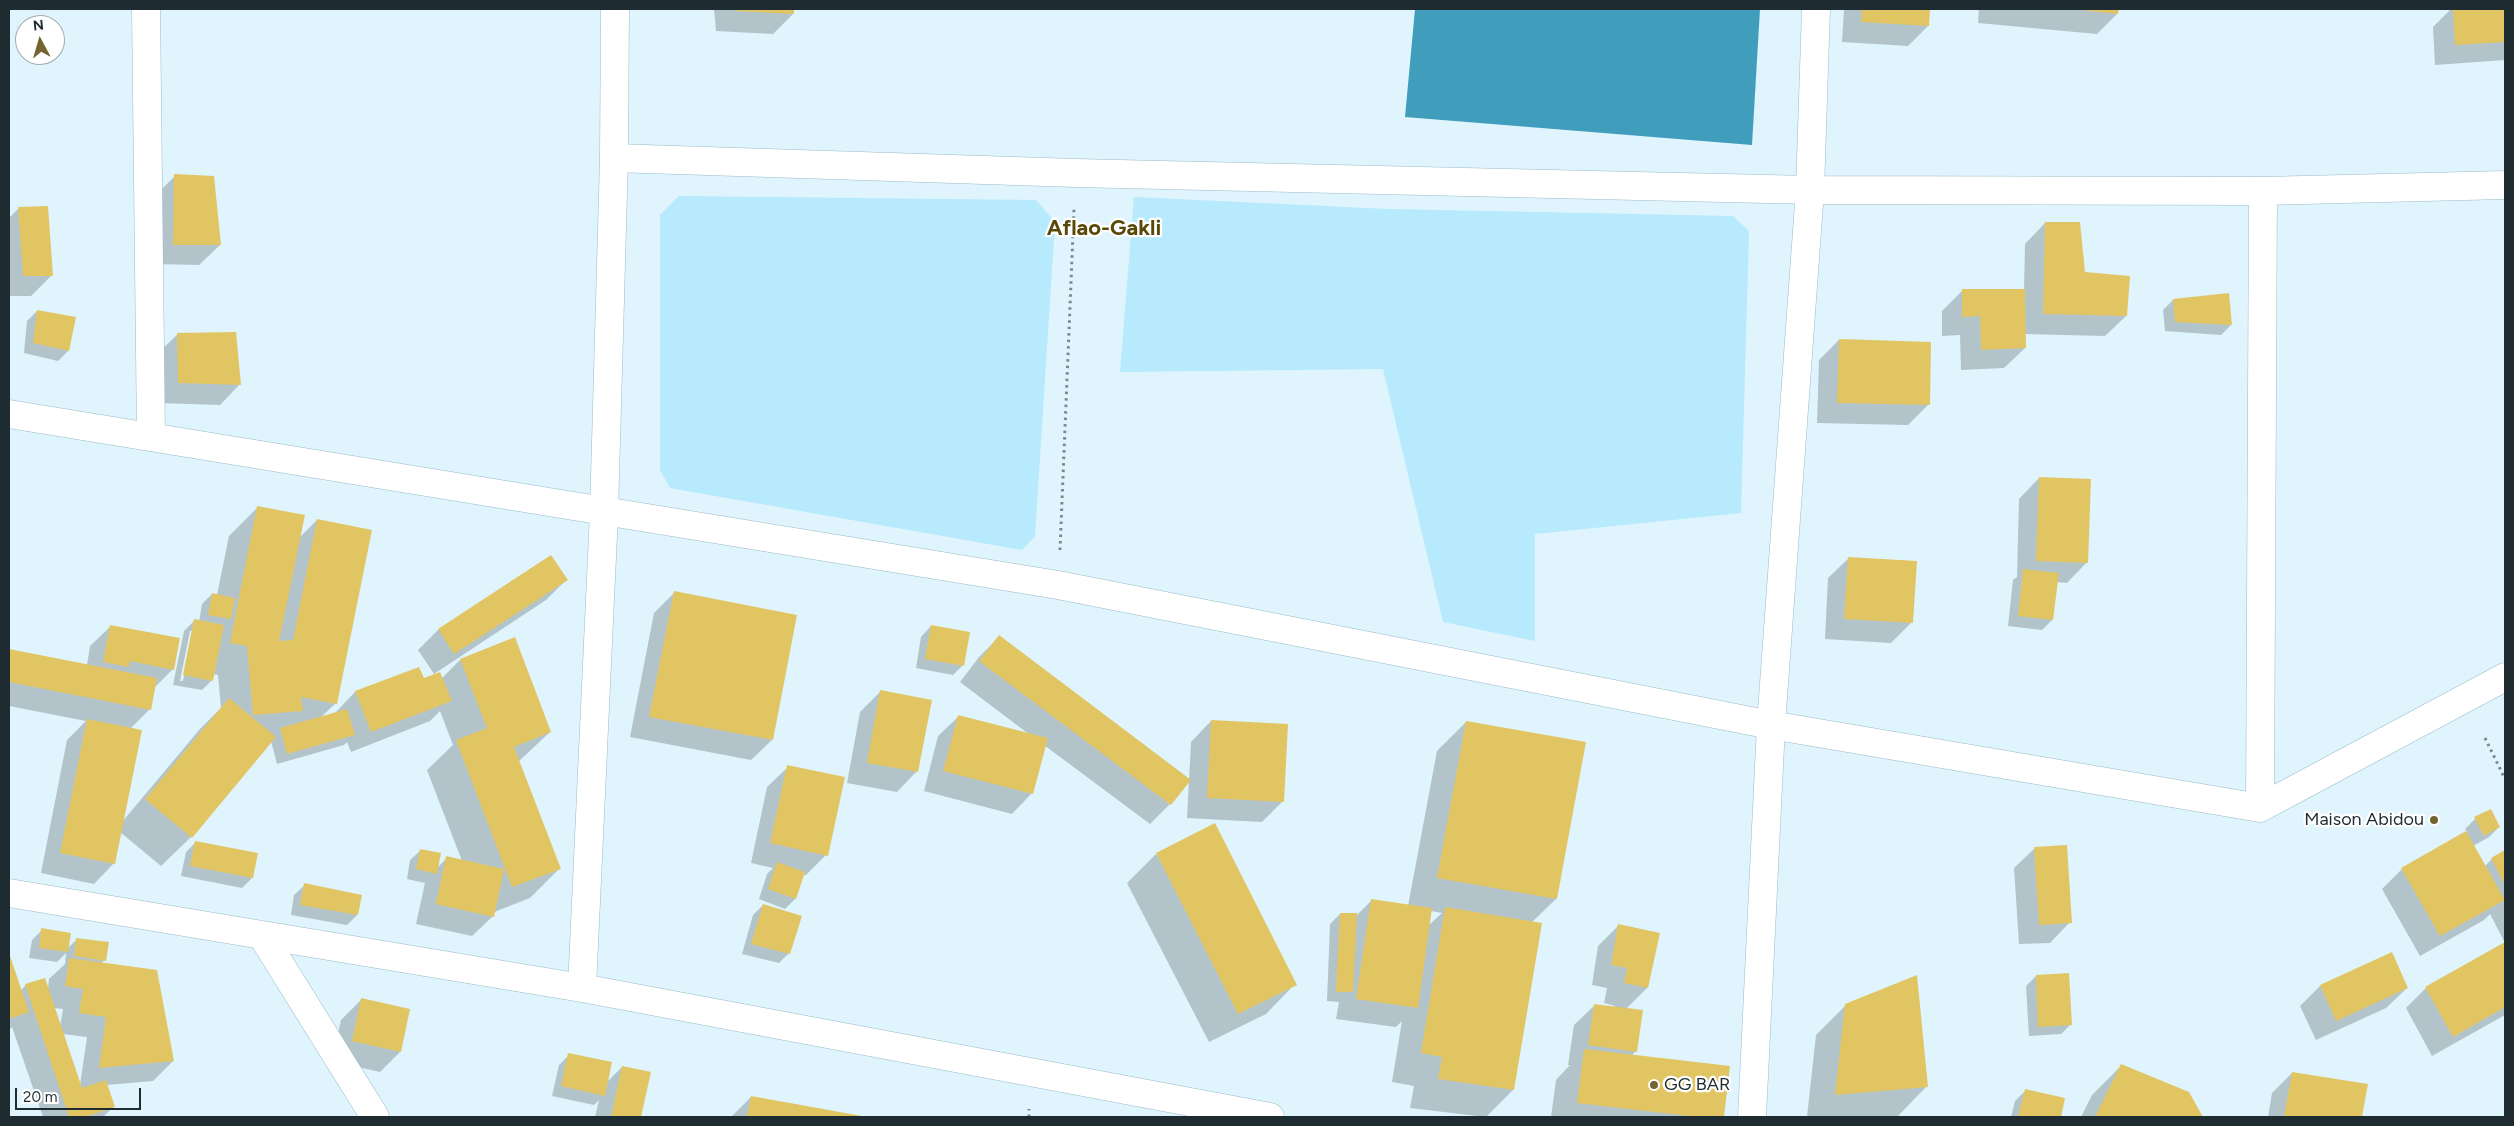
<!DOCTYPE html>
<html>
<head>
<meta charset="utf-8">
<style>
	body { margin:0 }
	#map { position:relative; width:2514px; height:1126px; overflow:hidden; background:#dff4fd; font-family:Figtree,sans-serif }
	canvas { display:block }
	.frame { position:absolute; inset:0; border:10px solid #1e2c31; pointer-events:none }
	.north { position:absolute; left:15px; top:15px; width:50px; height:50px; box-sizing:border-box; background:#fff; border:1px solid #a5abad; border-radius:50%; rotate:354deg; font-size:14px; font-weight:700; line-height:20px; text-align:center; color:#1e2c31 }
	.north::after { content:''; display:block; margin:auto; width:18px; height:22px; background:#736432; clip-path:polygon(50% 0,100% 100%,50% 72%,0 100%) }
	.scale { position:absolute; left:15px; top:1088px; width:126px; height:22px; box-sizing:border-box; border:2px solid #1e2c31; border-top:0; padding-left:6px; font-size:15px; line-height:18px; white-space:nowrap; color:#1e2c31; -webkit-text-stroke:4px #fff; paint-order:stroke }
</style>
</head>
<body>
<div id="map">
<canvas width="2514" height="1126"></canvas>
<div class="frame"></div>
<div class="north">N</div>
<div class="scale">20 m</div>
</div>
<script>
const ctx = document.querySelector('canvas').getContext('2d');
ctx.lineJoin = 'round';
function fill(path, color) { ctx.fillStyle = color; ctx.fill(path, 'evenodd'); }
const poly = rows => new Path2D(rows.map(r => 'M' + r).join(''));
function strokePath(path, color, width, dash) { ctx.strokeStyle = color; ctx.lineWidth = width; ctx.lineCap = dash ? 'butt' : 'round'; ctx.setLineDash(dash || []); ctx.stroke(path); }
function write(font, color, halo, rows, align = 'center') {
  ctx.font = font + ' Figtree,sans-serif'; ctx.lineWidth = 4.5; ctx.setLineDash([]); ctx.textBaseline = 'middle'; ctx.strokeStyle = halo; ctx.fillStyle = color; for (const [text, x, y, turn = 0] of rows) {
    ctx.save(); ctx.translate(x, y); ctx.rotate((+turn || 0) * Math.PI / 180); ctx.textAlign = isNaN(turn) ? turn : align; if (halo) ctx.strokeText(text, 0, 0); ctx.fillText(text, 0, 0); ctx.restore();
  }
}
fill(poly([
	[679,196,1036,200,1055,222,1035,536,1022,550,670,488,660,470,660,215],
	[1134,197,1388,209,1733,216,1749,231,1741,513,1535,534,1535,641,1443,622,1383,369,1120,372]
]), '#b6eafc');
fill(poly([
	[1415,9,1760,9,1752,145,1405,117]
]), '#409ebc');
fill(poly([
	[714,9,793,9,793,14,773,34,716,31],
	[1844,9,1929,9,1928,26,1908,46,1842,42],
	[1979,9,2117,9,2117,14,2097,34,1978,23],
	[2451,9,2505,9,2505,60,2435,65,2433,27],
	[175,176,220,245,199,265,154,264,155,196],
	[19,208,51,276,31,296,9,296,9,218],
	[2045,223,2084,273,2126,316,2105,336,2024,334,2025,348,2004,368,1961,370,1960,335,1942,336,1942,311,1962,291,2024,290,2025,244],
	[2173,300,2231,325,2221,335,2165,331,2163,310],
	[37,311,68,351,58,361,24,353,27,321],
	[178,334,240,384,220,405,158,403,157,354],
	[1839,340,1928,405,1908,425,1817,423,1819,360],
	[2039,478,2087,562,2067,583,2056,582,2052,620,2042,630,2008,626,2013,580,2017,577,2019,499],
	[258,507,298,539,317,520,336,703,320,718,335,713,355,692,419,669,423,679,441,679,460,660,550,732,518,762,559,869,530,898,494,912,493,916,472,936,416,924,425,883,407,879,410,860,421,850,437,868,447,858,462,861,427,770,453,745,440,711,430,721,351,752,347,742,344,745,277,764,271,741,191,837,161,866,120,832,114,863,94,884,41,873,67,740,86,721,9,706,9,650,87,665,90,646,111,626,173,669,154,688,150,709,130,729,122,822,200,729,221,708,218,675,213,674,212,680,202,690,173,685,184,631,194,621,199,622,202,604,212,594,217,595,229,536],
	[190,631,193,631,183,681,180,681],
	[1849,558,1911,623,1891,643,1825,639,1828,578],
	[566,580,546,600,434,674,418,650,438,630],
	[674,593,772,740,751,760,630,737,654,613],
	[931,626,963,665,953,675,916,668,921,637],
	[999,637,1170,804,1150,824,1044,745,1032,793,1012,814,924,791,938,736,959,716,1030,735,960,682,979,657],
	[881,691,917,771,897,792,847,783,860,712],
	[1211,721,1283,801,1262,822,1187,818,1191,742],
	[1466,722,1556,899,1532,922,1513,1090,1486,1117,1410,1108,1414,1086,1392,1082,1402,1021,1396,1027,1336,1019,1339,1002,1327,1001,1330,924,1340,914,1355,917,1372,900,1408,906,1437,751],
	[1431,911,1442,913,1428,926],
	[788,767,826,855,806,875,803,875,795,899,785,909,759,899,767,874,773,868,751,863,767,787],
	[2475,819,2499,827,2489,837,2473,846,2485,866,2492,859,2505,852,2505,943,2490,914,2484,920,2420,956,2382,889,2402,869,2467,832,2465,829],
	[196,842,252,878,242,888,181,876,186,852],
	[2035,848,2070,922,2050,943,2019,944,2014,868],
	[1156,854,1295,984,1266,1014,1209,1042,1127,883],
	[305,885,361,896,357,915,347,925,291,915,294,895],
	[763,905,789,953,779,963,742,954,753,915],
	[1618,926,1647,988,1626,1009,1636,1051,1631,1056,1729,1067,1722,1117,1551,1117,1556,1080,1570,1065,1568,1065,1574,1025,1595,1005,1615,1008,1615,1006,1604,1003,1607,988,1592,985,1598,946],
	[42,930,68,948,77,939,105,960,101,963,173,1061,153,1081,106,1085,113,1107,103,1117,43,1117,12,1027,9,1030,9,957,20,991,26,985,48,989,49,979,65,964,66,953,57,962,29,958,32,940],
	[54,1008,63,1009,60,1027],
	[63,1034,87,1037,80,1085],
	[2505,943,2505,1015,2432,1056,2406,1008,2426,988],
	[2392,954,2407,988,2386,1008,2316,1040,2300,1006,2320,986],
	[2036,976,2071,1024,2061,1034,2029,1036,2026,986],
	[361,1000,400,1052,380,1072,332,1061,341,1020],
	[1846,1005,1927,1086,1898,1116,1807,1117,1816,1035],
	[569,1055,606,1083,622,1067,649,1073,640,1117,595,1117,599,1100,594,1105,552,1096,559,1065],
	[2121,1066,2189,1093,2202,1117,2081,1117,2092,1095],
	[2292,1073,2366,1085,2361,1117,2268,1117,2272,1093],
	[2025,1091,2064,1099,2060,1117,2011,1117,2015,1101],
	[751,1097,860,1117,731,1117]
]), '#0003');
fill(poly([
	[736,9,794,9,794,14,736,11],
	[1862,9,1930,9,1929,26,1861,22],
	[2073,9,2119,9,2118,14],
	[2453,9,2505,9,2505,42,2455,45],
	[174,174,214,176,221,245,173,245],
	[48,206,53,276,23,276,18,207],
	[2045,222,2080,222,2085,272,2130,276,2127,316,2043,314],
	[1962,289,2025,289,2026,348,1981,350,1980,316,1962,317],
	[2229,293,2232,325,2175,322,2173,299],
	[37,310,76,317,69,351,33,343],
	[236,332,241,385,178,383,177,333],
	[1839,339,1931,342,1930,405,1837,403],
	[2039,477,2091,479,2088,563,2036,561],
	[257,506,305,515,279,641,293,640,317,519,372,530,337,704,301,697,303,711,253,715,247,646,230,643],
	[551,555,568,580,454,654,438,629],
	[1848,557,1917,561,1913,623,1844,619],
	[2023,569,2059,573,2053,620,2018,616],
	[674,591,797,615,773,740,649,717],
	[212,593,235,598,231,619,208,615],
	[194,619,224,625,213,681,183,675],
	[110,625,180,638,174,670,130,661,129,667,103,662],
	[931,625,970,632,964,666,925,659],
	[999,635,1191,780,1171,805,979,661],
	[515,637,551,732,514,747,561,869,512,887,456,740,487,728,460,659],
	[9,649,157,678,151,710,9,682],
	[419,667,424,678,440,672,452,701,371,732,355,691],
	[880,690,932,700,918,772,867,763],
	[229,698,276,737,192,838,145,799],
	[347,709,355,735,287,754,280,728],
	[958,715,1048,738,1033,794,943,771],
	[87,719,142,730,115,864,60,853],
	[1211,720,1288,724,1284,802,1207,798],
	[1466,721,1586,742,1557,899,1437,878],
	[787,765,845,777,828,856,770,843],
	[2491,809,2500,827,2484,836,2474,817],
	[1215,823,1297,985,1238,1014,1156,853],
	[2466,831,2505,900,2440,936,2401,868],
	[195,841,258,853,253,878,190,866],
	[2067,845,2072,923,2039,925,2034,847],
	[420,849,441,853,437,874,416,869],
	[2505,850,2505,885,2491,858],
	[446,856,504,869,494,917,436,904],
	[777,862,805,872,796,899,768,889],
	[304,883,362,895,358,915,300,905],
	[1371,899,1432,908,1418,1008,1356,999],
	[763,904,802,916,790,954,751,944],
	[1445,907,1542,923,1514,1090,1438,1079,1442,1057,1421,1053],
	[1340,913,1357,913,1353,992,1336,992],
	[1618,924,1660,933,1648,988,1624,983,1627,968,1611,965],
	[41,928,71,933,68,952,39,948],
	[76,938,109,942,106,961,74,956],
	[2505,942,2505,1007,2453,1037,2425,987],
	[2392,952,2408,988,2336,1021,2320,985],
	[9,953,29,1012,9,1019],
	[69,958,157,970,174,1061,99,1068,106,1017,79,1013,83,989,65,986],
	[2069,973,2072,1025,2038,1027,2036,975],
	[1917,975,1928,1087,1835,1095,1845,1004],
	[45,978,82,1088,106,1080,115,1107,85,1117,69,1117,25,984],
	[361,998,410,1009,401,1052,352,1041],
	[1594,1004,1643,1010,1637,1052,1588,1045],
	[1584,1049,1730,1066,1724,1117,1698,1117,1577,1103],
	[568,1053,612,1062,605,1096,561,1086],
	[2121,1064,2189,1092,2203,1117,2095,1117],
	[622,1066,651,1072,641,1117,611,1117],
	[2292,1072,2368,1084,2362,1117,2284,1117],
	[2025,1089,2065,1098,2061,1117,2018,1117],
	[751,1096,862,1116,862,1117,747,1117]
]), '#e2c563');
const minor = poly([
	[146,9,151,436],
	[614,158,1076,173,1810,190,2263,191,2505,185],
	[9,414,1058,585,1771,725,2260,808,2505,677],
	[2260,808,2263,191],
	[9,893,582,988,1270,1117],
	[263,937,375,1117],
	[582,988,604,513,614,158,615,9],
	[1752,1117,1771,725,1810,190,1816,9]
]);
strokePath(minor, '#99bcc9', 29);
strokePath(poly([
	[1060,550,1074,209],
	[2485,738,2505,779],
	[1029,1117,1029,1109]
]), '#788990', 3, [2.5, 4]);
strokePath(minor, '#fff', 28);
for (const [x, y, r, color] of [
	[2434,820,5,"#736432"],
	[1654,1085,5,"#736432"]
]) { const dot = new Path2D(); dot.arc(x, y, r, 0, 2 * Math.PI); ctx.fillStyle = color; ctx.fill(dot); strokePath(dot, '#fff', 2); }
write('18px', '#1e2c31', '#fff', [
	["Maison Abidou",2424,820],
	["GG BAR",1664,1085,"left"]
], 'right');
write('bold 22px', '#594908', '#fff', [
	["Aflao-Gakli",1104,229]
]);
</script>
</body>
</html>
